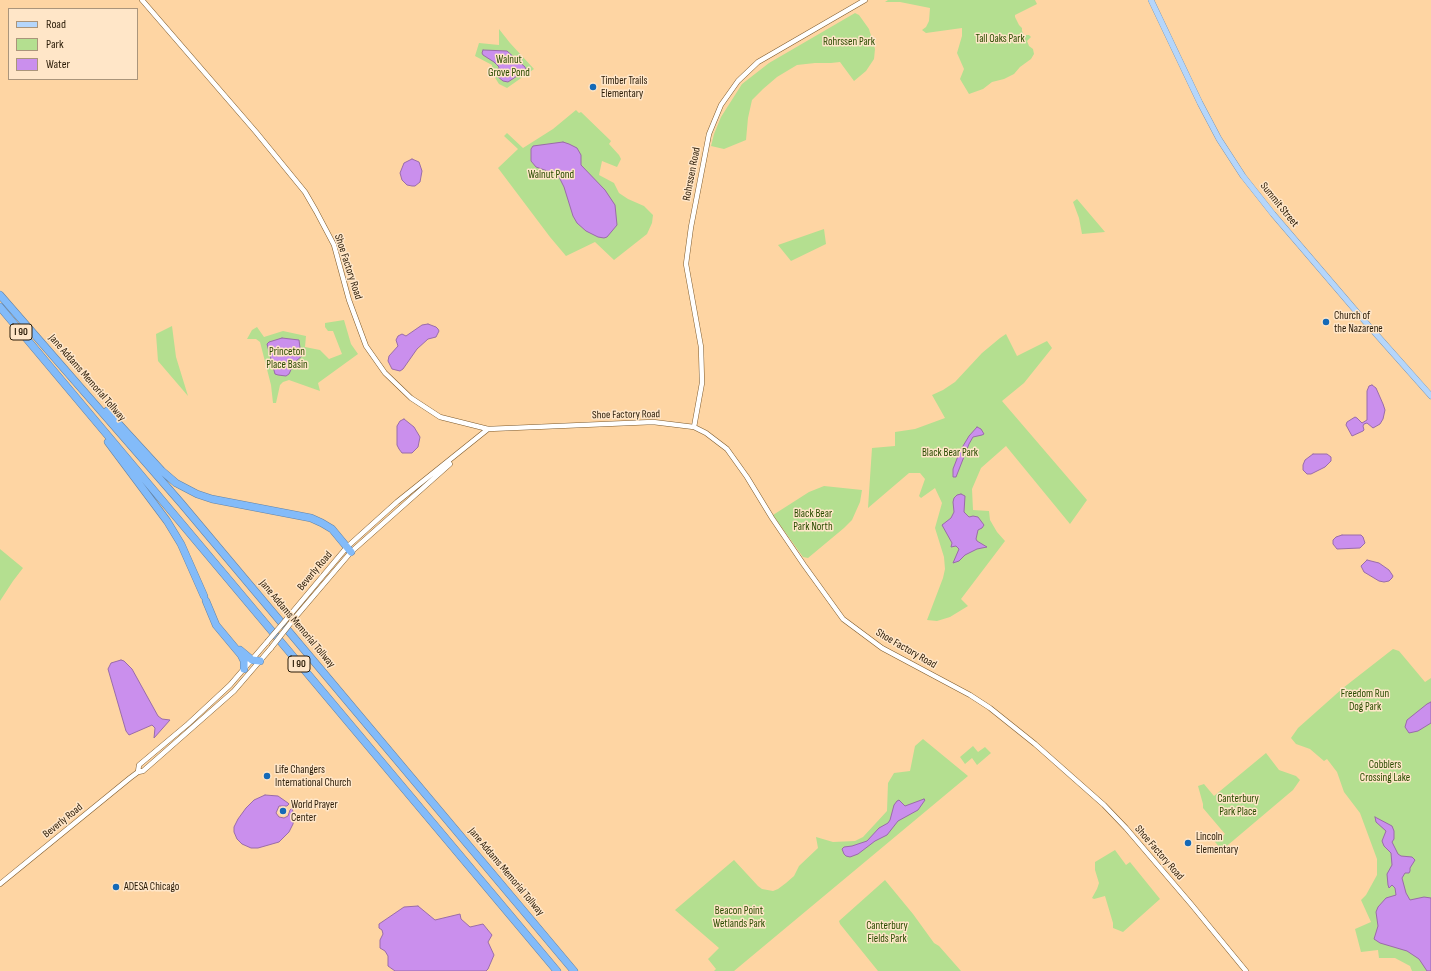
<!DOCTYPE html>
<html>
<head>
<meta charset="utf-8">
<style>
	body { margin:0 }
	#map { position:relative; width:1431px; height:971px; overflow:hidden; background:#fed5a3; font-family:"Sofia Sans Condensed",sans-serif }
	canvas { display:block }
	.legend { position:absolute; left:8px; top:8px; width:130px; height:72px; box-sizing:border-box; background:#ffe6c8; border:1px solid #aa957b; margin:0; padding:5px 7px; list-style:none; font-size:12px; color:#2a1b07 }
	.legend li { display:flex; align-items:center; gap:8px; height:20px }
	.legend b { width:20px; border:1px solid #aa957b }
</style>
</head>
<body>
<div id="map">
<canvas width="1431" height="971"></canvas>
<ul class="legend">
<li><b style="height:5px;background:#b5d6fb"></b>Road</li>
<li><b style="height:11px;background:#b4df90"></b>Park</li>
<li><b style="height:11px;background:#ca8fed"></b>Water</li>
</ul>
</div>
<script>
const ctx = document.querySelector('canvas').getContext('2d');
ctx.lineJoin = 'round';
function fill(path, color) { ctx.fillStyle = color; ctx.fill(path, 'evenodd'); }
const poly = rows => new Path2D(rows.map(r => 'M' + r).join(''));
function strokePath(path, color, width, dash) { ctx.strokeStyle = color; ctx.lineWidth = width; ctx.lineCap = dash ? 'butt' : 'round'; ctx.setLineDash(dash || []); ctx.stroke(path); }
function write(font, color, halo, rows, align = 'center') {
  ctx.font = font + ' "Sofia Sans Condensed",sans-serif'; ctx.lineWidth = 3; ctx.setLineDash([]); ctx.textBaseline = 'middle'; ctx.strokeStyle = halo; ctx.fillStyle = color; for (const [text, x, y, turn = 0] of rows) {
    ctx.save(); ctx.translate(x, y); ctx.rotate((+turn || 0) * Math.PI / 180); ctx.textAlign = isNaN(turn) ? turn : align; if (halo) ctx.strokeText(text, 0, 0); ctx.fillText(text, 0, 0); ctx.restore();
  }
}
fill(poly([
	[888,0,1035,0,1037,4,1015,15,1015,17,1019,25,1022,28,1022,31,1024,35,1029,35,1031,37,1027,41,1029,46,1033,49,1034,54,1031,59,1020,67,1014,74,1004,79,992,82,983,89,969,94,960,79,964,69,957,53,962,36,962,28,926,33,922,30,926,27,929,21,930,8,900,2,885,2],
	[855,13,859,15,869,29,875,49,874,59,866,71,854,81,840,62,831,63,815,63,797,65,777,77,763,89,752,100,748,118,746,140,724,149,711,146,714,134,721,117,742,84,769,63],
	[499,29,510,43,534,69,507,88,499,84,492,73,492,65,475,56,479,43,499,45],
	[576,110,579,113,581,112,611,141,609,144,619,155,621,159,617,167,602,161,599,175,614,183,619,193,628,199,644,206,653,215,652,223,647,234,614,260,595,242,566,256,550,237,498,168,518,149,504,136,507,133,523,148,553,129],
	[1077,199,1105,232,1082,234,1079,218,1073,202],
	[824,229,826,244,791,261,778,245],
	[344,320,351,344,358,354,318,383,320,391,289,380,283,382,280,385,276,403,273,403,271,385,260,342,256,339,247,339,252,330,257,327,264,337,283,331,306,336,305,347,320,350,329,359,342,354,333,331,328,331,325,327,325,323],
	[172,326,176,357,188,396,158,361,156,334],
	[1006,334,1017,356,1047,341,1052,348,1024,383,1002,401,1087,500,1070,524,1006,446,981,468,972,489,973,510,989,511,990,520,997,532,1005,541,961,599,968,606,950,617,937,621,927,620,943,578,945,569,944,557,935,528,942,503,935,488,921,498,919,496,925,479,920,473,909,473,868,508,872,448,895,446,895,432,915,429,945,418,932,395,943,390,955,382,982,353,1000,338],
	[824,486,862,490,860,502,852,520,844,528,808,558,803,557,773,515,809,492],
	[0,549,23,568,13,581,0,601],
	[1393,649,1399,651,1425,682,1431,678,1431,971,1412,971,1410,966,1395,958,1379,958,1378,950,1361,952,1355,929,1371,922,1361,900,1366,895,1377,875,1377,859,1360,813,1344,792,1337,772,1327,759,1324,761,1310,749,1296,744,1291,738,1298,728,1343,688],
	[923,739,968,776,734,971,714,971,716,969,708,959,719,948,675,910,734,860,758,886,762,889,773,891,778,889,786,883,794,876,799,866,818,848,816,837,833,842,855,841,863,837,887,811,888,783,894,773,910,771,915,746],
	[973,746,978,752,985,747,991,753,977,765,972,758,965,764,960,757],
	[1266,753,1279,770,1296,776,1300,780,1293,790,1222,850,1215,842,1225,834,1203,808,1203,804,1198,786,1204,784,1214,796],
	[1115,850,1126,865,1130,862,1160,899,1123,932,1113,928,1113,923,1105,896,1094,899,1092,898,1097,889,1099,883,1095,870,1095,862],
	[885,880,913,914,934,943,939,946,961,971,878,971,840,924,839,921]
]), '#b4df90');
const water = poly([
	[483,50,507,51,525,67,526,70,508,82,503,81,497,76,499,67,494,62,483,55,482,53,483,50],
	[563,142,569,144,577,148,581,155,581,165,605,190,615,205,617,225,607,237,604,238,598,237,586,231,577,223,573,216,564,187,559,177,556,174,536,167,531,161,531,149,533,146,563,142],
	[412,159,419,162,422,171,420,182,415,186,412,186,407,185,402,180,400,173,404,163,412,159],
	[428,324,436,327,438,329,439,331,436,337,428,339,417,349,403,369,400,371,392,369,388,361,389,356,398,346,396,340,398,336,402,334,406,336,422,325,428,324],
	[282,338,299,340,300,348,304,354,294,363,289,374,286,376,278,375,275,374,267,344,269,342,282,338],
	[1372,385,1376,388,1383,404,1385,410,1383,419,1380,424,1373,428,1367,423,1364,424,1363,426,1364,430,1363,431,1352,436,1346,425,1347,422,1355,417,1357,418,1362,423,1367,420,1367,391,1369,386,1372,385],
	[404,419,414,427,420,437,418,447,412,453,402,453,399,449,397,445,397,426,400,421,404,419],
	[977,427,981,429,984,434,982,435,973,437,969,444,956,477,953,477,953,469,960,451,969,436,977,427],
	[1313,454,1327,454,1331,457,1331,461,1325,467,1311,474,1307,474,1303,470,1303,465,1305,460,1313,454],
	[961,494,965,496,964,512,969,517,973,516,978,517,984,525,982,528,978,530,976,539,977,541,987,547,977,549,965,555,959,561,953,563,959,549,956,546,951,547,952,543,942,525,951,518,954,512,953,502,954,498,957,495,961,494],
	[1342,535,1361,535,1363,537,1365,543,1360,548,1337,549,1333,544,1333,540,1336,537,1342,535],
	[1367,560,1379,563,1389,570,1393,576,1392,578,1389,581,1384,582,1379,581,1364,572,1361,566,1367,560],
	[121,660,124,661,132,669,158,716,162,719,170,720,154,738,155,728,152,725,129,735,126,731,108,669,111,663,121,660],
	[1431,702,1431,723,1418,731,1409,733,1405,727,1407,720,1427,704,1431,702],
	[265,795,278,796,288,803,289,804,287,806,279,806,276,813,279,817,284,818,288,816,290,810,292,808,294,816,293,824,289,832,279,842,258,848,251,848,242,844,237,839,234,832,234,827,238,819,246,808,254,800,265,795],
	[924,799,925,800,918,810,898,821,887,835,875,841,858,854,850,857,846,856,844,854,842,849,844,847,852,846,867,841,879,828,888,823,890,820,894,805,897,801,899,800,905,806,924,799],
	[1375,817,1392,826,1394,831,1394,839,1392,842,1398,854,1401,856,1412,857,1415,860,1410,868,1410,871,1409,873,1405,873,1402,878,1406,893,1410,900,1424,897,1431,898,1431,971,1427,971,1419,959,1407,951,1380,943,1374,939,1378,926,1376,912,1378,907,1386,898,1396,895,1395,888,1392,885,1389,888,1388,885,1387,874,1392,865,1391,853,1384,846,1382,841,1386,831,1376,822,1375,817],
	[418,906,435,920,460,914,461,919,470,927,483,924,492,935,488,942,494,955,488,969,486,971,395,971,388,966,388,956,385,951,380,948,380,940,383,934,382,930,379,928,379,924,404,907,418,906]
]);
fill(water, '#ca8fed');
strokePath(water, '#9a6ca8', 1);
const minor = poly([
	[142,0,256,132,305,192,316,211,334,245,349,300,366,346,385,373,411,398,440,417,488,429,653,422,694,427,706,433,727,449,747,477,772,518,804,565,843,619,882,648,970,695,990,708,1035,744,1104,805,1126,828,1191,904,1246,971],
	[694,427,702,383,701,347,686,264,691,227,709,134,721,105,738,81,758,62,865,0],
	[290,615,347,547,397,502,488,429],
	[293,620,351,552,450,464],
	[138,772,139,765,188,724,230,685,267,642],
	[0,884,130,778,138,772,143,771,159,757,234,691,271,648]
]);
const major = poly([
	[1151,0,1200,103,1219,139,1243,176,1273,214,1368,325,1431,396]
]);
const highway = poly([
	[0,295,181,503,574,971],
	[0,307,557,971],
	[107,411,162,471,176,483,197,494,212,499,311,518,322,523,332,529,351,552],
	[108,442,167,521,181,544,204,596],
	[206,601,216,625,241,655,244,661,244,669],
	[240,650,252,660,260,661]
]);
strokePath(minor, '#7d592a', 5.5);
strokePath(major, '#6483a4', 6);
strokePath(highway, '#6483a4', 8);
strokePath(minor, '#fff', 4.5);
strokePath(major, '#b5d6fb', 5.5);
strokePath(highway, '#83bbf9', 7);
const minorBridge = poly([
	[267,642,290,615],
	[271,648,293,620]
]);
strokePath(minorBridge, '#7d592a', 5.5, []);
strokePath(minorBridge, '#fff', 4.5);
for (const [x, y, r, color] of [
	[593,87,4,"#1469b7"],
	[1326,322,4,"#1469b7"],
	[267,776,4,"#1469b7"],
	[283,811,4,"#1469b7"],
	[1188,843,4,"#1469b7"],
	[116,887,4,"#1469b7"]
]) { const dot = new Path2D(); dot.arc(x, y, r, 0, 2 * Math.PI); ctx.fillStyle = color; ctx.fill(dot); strokePath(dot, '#ffe6c8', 1.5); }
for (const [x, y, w] of [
	[21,332,22],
	[299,664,22]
]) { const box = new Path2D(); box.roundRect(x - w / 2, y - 8, w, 16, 3); ctx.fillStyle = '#ffe6c8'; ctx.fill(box); strokePath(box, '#2a1b07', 1); }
write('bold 10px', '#2a1b07', null, [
	["I 90",21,332],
	["I 90",299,664]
]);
write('11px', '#2a4b00', '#ffe6c8', [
	["Tall Oaks Park",1000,39],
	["Rohrssen Park",849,42],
	["Walnut",509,60],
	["Grove Pond",509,73],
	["Walnut Pond",551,175],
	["Princeton",287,352],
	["Place Basin",287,365],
	["Black Bear Park",950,453],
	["Black Bear",813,514],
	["Park North",813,527],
	["Freedom Run",1365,694],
	["Dog Park",1365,707],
	["Cobblers",1385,765],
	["Crossing Lake",1385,778],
	["Canterbury",1238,799],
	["Park Place",1238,812],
	["Beacon Point",739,911],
	["Wetlands Park",739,924],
	["Canterbury",887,926],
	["Fields Park",887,939]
]);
write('11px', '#2a1b07', '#ffe6c8', [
	["Timber Trails",601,81],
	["Elementary",601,94],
	["Church of",1334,316],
	["the Nazarene",1334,329],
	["Life Changers",275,770],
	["International Church",275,783],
	["World Prayer",291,805],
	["Center",291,818],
	["Lincoln",1196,837],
	["Elementary",1196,850],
	["ADESA Chicago",124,887]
], 'left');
write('11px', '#2a1b07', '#ffe6c8', [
	["Rohrssen Road",692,174,-79],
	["Summit Street",1279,205,51],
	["Shoe Factory Road",348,267,72],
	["Jane Addams Memorial Tollway",87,378,49],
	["Shoe Factory Road",626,415,-1],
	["Beverly Road",315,571,-50],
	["Jane Addams Memorial Tollway",297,624,50],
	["Shoe Factory Road",906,649,30],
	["Beverly Road",63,821,-39],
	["Shoe Factory Road",1159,853,49],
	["Jane Addams Memorial Tollway",506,872,50]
]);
</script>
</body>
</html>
